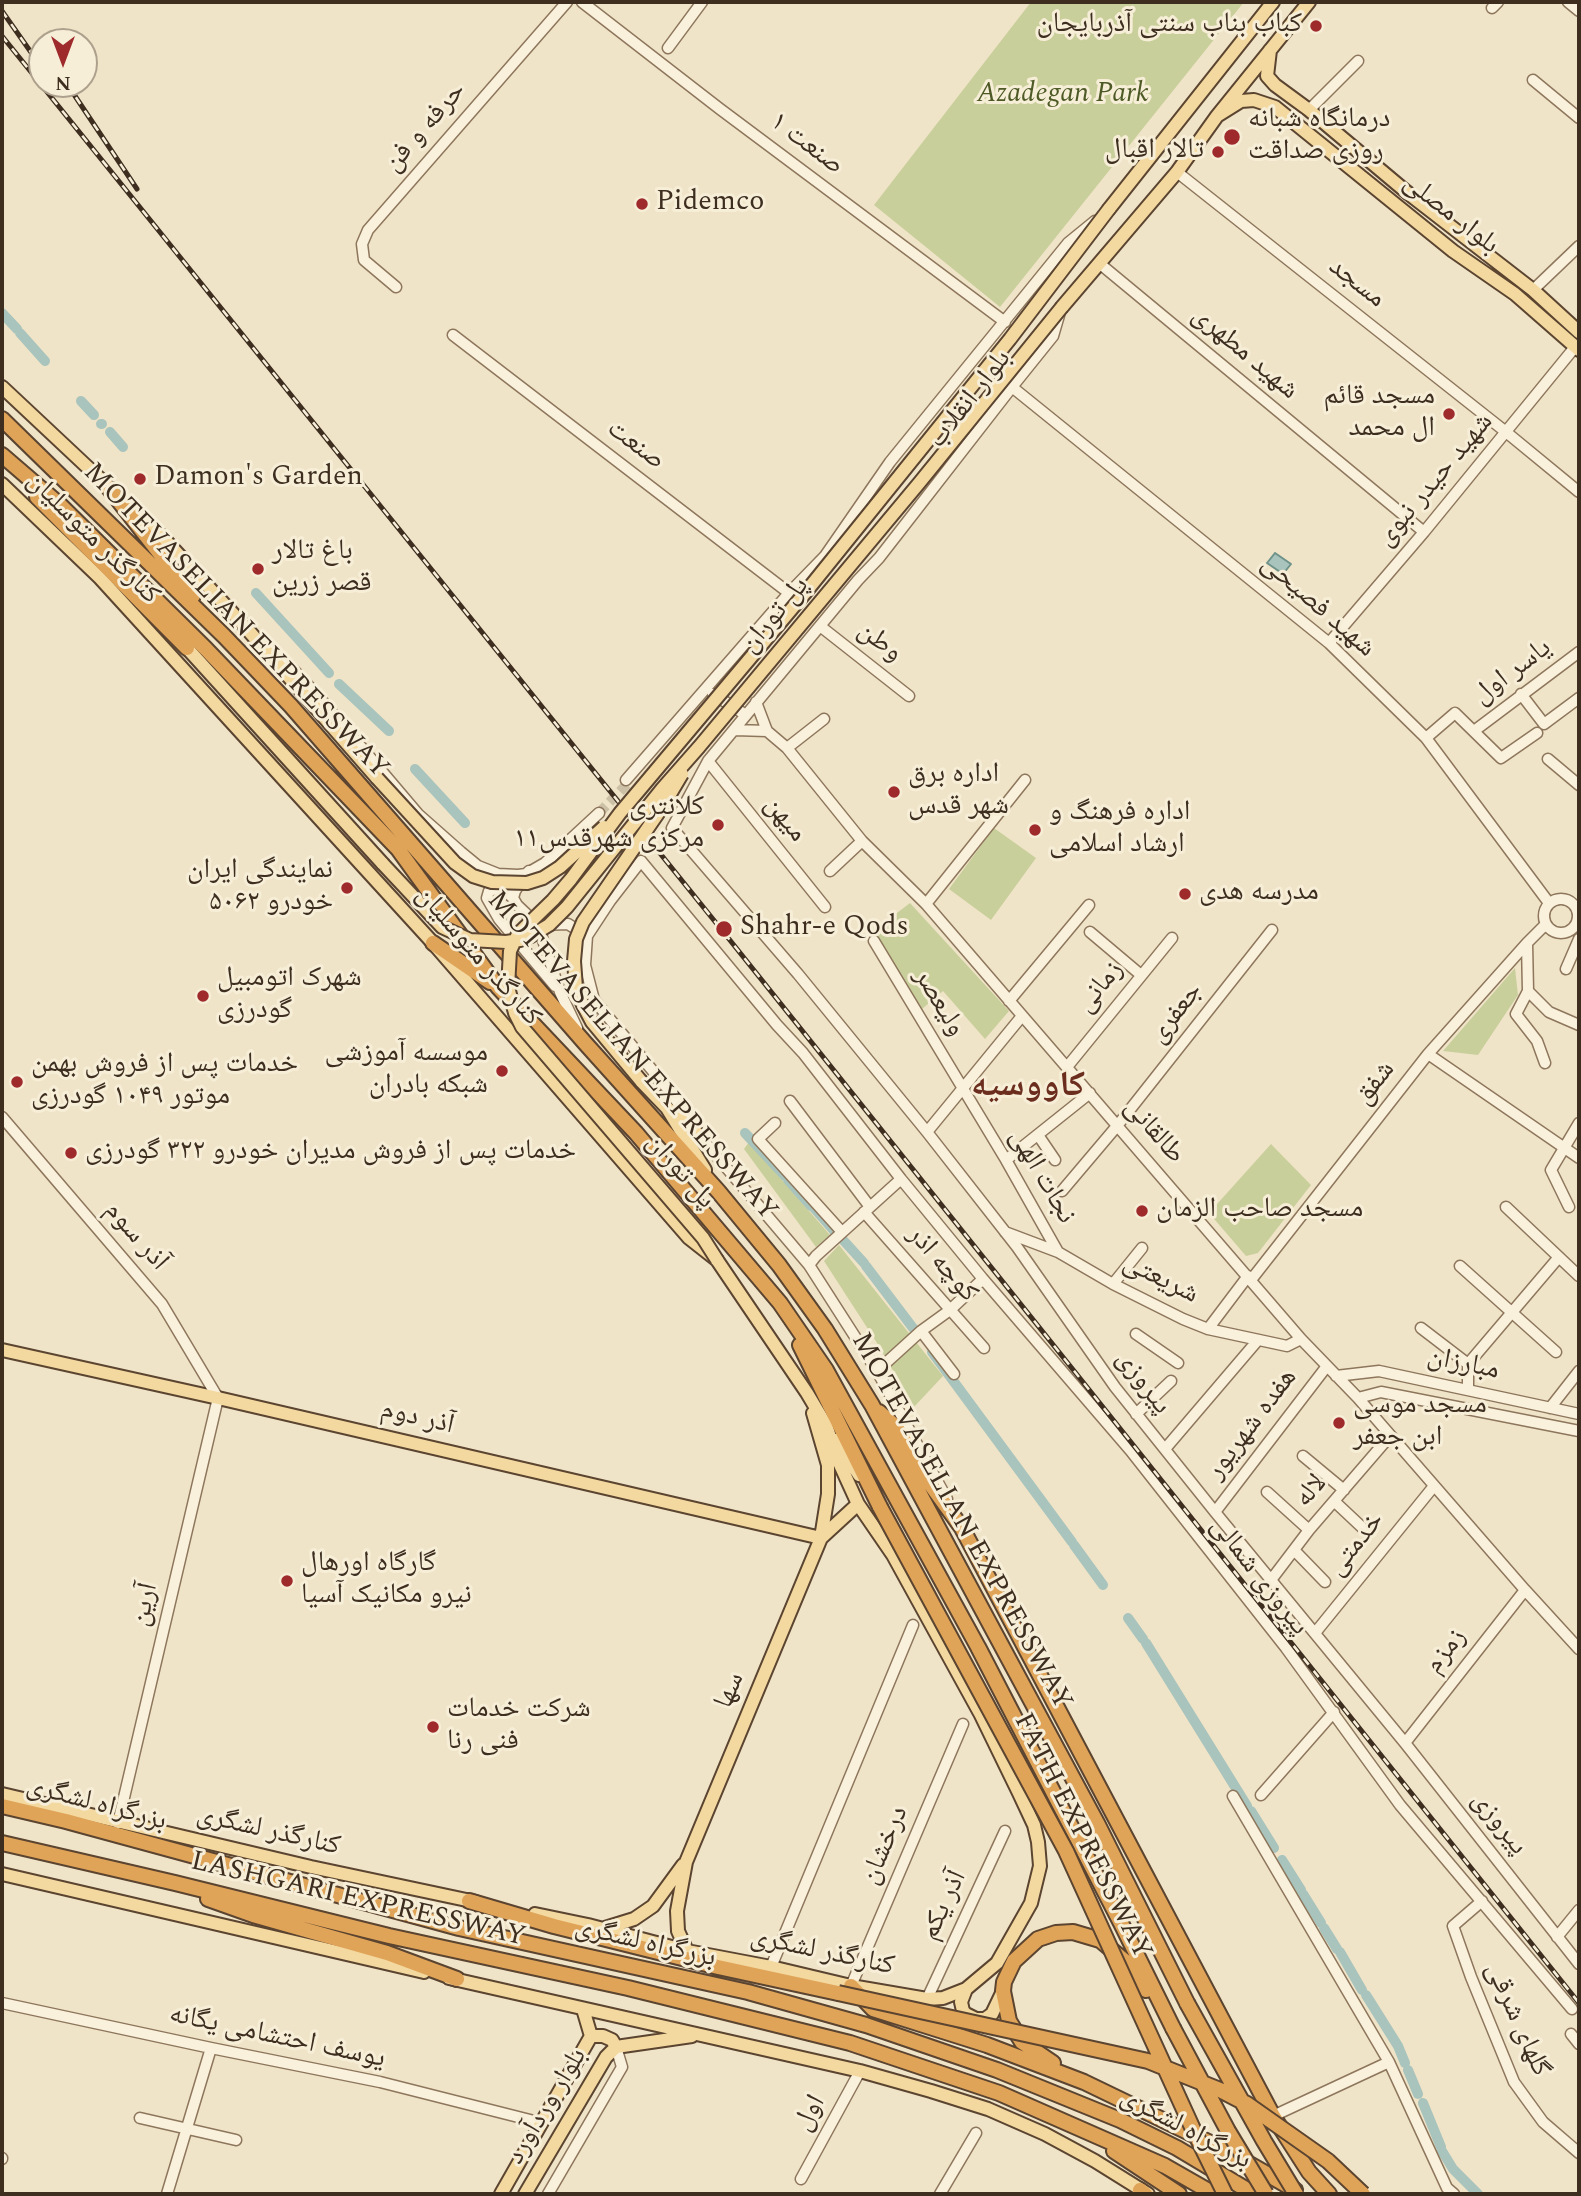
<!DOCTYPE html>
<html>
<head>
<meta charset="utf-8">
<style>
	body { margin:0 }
	#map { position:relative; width:1581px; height:2196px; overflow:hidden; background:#f0e4c8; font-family:Spectral,serif }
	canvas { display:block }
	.frame { position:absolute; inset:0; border:4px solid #3d2e20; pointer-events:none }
	.north { position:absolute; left:28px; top:28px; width:70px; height:70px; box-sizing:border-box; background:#f7eed8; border:2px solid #ada18e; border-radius:50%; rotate:180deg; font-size:19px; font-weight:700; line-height:28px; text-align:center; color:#3d2e20 }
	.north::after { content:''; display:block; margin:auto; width:24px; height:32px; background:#9e2a2b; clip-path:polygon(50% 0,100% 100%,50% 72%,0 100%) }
</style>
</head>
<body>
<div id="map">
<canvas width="1581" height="2196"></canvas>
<div class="frame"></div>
<div class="north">N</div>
</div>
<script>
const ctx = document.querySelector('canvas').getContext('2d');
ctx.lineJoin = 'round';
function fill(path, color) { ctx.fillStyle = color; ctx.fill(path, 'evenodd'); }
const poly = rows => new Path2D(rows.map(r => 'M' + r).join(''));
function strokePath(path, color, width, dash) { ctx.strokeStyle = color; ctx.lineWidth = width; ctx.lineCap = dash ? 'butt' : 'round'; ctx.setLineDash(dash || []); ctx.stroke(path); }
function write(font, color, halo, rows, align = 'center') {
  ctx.font = font + ' Spectral,"Noto Naskh Arabic",serif'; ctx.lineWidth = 6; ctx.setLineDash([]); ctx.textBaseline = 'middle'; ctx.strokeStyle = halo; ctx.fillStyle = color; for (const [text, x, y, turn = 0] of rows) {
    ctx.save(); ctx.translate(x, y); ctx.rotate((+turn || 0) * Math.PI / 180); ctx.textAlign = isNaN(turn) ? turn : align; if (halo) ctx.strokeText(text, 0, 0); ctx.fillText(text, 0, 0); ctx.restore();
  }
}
fill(poly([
	[1031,2,1244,2,1000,307,874,205],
	[994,828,1036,858,991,920,949,889],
	[910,903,1009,1011,985,1039,943,991,922,1009,872,932],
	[1515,968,1518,995,1478,1055,1443,1051],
	[749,1142,830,1235,816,1247,744,1149],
	[1271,1144,1311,1185,1258,1253,1246,1256,1209,1213],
	[839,1245,943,1376,914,1407,877,1343,824,1261]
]), '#c9cf9b');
const water = poly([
	[1275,553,1291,564,1283,574,1267,563,1275,553]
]);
fill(water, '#a9c4bc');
strokePath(water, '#6f938a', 2);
strokePath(poly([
	[2,313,17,329],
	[20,333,45,361],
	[81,401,94,415],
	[101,424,102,424],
	[110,432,123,447],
	[256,593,329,673],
	[339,684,389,731],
	[415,769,465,823],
	[745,1133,785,1176],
	[788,1180,811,1206],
	[814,1208,836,1233],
	[844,1241,864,1263],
	[866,1266,913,1328],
	[932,1352,1072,1542],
	[1074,1545,1103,1585],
	[1128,1618,1143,1639],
	[1146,1643,1247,1806],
	[1251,1811,1274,1848],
	[1282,1860,1301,1890],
	[1303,1894,1321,1923],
	[1324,1928,1337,1949],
	[1340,1952,1362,1990],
	[1366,1995,1398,2046,1405,2063],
	[1408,2070,1418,2094],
	[1423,2103,1441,2147],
	[1442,2151,1453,2169,1478,2194]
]), '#a9c4bc', 10);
strokePath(poly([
	[599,813,628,783]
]), '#ccc0a6', 10, [10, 5]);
const minor = poly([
	[582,2,720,109,1005,322],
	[1568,2,1579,11],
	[1492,8,1498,2],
	[668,48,702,2],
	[1533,80,1579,118],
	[1309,110,1358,61],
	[1177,172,1506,432,1579,492],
	[1099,263,1424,532],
	[396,287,364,260,362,244,368,230,567,2],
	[1533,290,1579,246],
	[1060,312,1053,336,1012,387,879,558,858,580,708,761,672,828,798,974,927,1132,1017,1247,1115,1387,1215,1512,1405,1743,1579,1964],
	[453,335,789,593],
	[1012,387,1329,643,1426,738,1549,903],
	[820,626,909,696],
	[1329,643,1424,532,1575,347],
	[270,649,288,664,317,695,418,814,461,852,478,866,498,874,518,875,526,874,529,871],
	[713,694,746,715],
	[1521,694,1544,724,1579,698],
	[756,702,767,731,787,748,862,841,926,904,1301,1339,1358,1398,1525,1590,1579,1649],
	[735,730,767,731],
	[1474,731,1579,652],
	[1426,738,1455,713,1501,758,1537,733],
	[787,748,824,719],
	[1548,759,1579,785],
	[708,761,825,907],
	[626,780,789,593,825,556,890,462,1068,243,1095,221],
	[599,813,545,863,526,874,515,891,513,898,517,905,538,925,568,924,587,936,585,965,594,1000,672,1094,697,1133,809,1265,877,1371,947,1499],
	[830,871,862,841],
	[574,891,538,925,560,992,577,1028],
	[513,898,505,891,497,889,489,891,487,898,499,919,555,986],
	'1544 916a17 17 0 1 1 34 0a17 17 0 1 1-34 0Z',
	[926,904,1025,780],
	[1090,932,1141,975],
	[587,936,610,901,641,861,777,1025,803,1053,901,1179,983,1279,1130,1450,1286,1648,1400,1805,1572,2009],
	[874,941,1006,1160,1058,1252],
	[1527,943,1528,991,1549,1012,1579,1025],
	[1566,969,1579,939],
	[1528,991,1516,1014,1537,1041,1545,1063],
	[1009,1001,1089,905],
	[1428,1054,1579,1158],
	[1067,1067,1172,938],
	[790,1101,870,1207],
	[2,1117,162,1304,218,1398,118,1823],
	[775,1123,758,1139,842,1232],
	[927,1132,1022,1016],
	[1038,1135,1055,1160],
	[1006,1160,1090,1093],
	[1062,1191,1117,1126,1272,930],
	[1506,1207,1579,1276],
	[1569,1207,1551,1170,1579,1123],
	[864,1212,984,1348],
	[1005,1232,1058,1252,1113,1284,1183,1319,1208,1329,1287,1346,1301,1339],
	[809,1265,816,1256,901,1179],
	[1460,1266,1556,1352],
	[1251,1280,1428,1054,1527,943,1546,924],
	[1113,1284,1142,1248],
	[1421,1328,1468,1364],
	[1208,1329,1248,1276],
	[921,1331,954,1374],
	[1136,1334,1178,1363],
	[877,1371,921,1331,950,1310,983,1279],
	[1336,1376,1379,1371,1579,1414],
	[1468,1389,1468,1364,1559,1257],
	[1358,1398,1381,1392,1579,1431],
	[1550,1408,1579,1371],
	[1136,1414,1171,1381],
	[1165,1449,1258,1340],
	[1303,1456,1344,1490],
	[1267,1492,1309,1530],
	[1334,1501,1367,1532],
	[1215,1512,1327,1366],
	[1294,1550,1325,1582],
	[1271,1580,1309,1530,1390,1436],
	[1315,1633,1434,1486],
	[1405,1743,1525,1590],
	[1261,1795,1334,1712],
	[1233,1796,1389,2062,1447,2188,1454,2194],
	[1482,1901,1453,1926,1471,1977,1514,2082,1543,2122,1579,2153],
	[1557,1937,1579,1910],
	[771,1967,913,1625],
	[851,1986,963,1724],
	[927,1999,1005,1831],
	[2,2003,211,2048,380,2082,542,2123],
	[1571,2034,1579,2044],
	[1273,2116,1389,2062],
	[140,2118,236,2140],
	[2,2159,2,2158],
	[801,2179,860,2071],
	[167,2194,211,2048],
	[548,2194,622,2067,616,2047],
	[940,2194,976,2133]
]);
const major = poly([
	[1270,50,1267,76,1275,85,1309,110,1409,194,1533,290,1579,332],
	[1217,116,1241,101,1254,100,1275,107,1453,251,1515,294,1579,350],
	[1109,209,1273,2],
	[1062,307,1177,172,1217,116,1309,2],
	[2,387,114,492],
	[2,484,100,578,433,943,689,1238,717,1260,807,1393,826,1425,837,1458,858,1504,893,1555,981,1715,1019,1793,1034,1825,1038,1842,1040,1866,1031,1903,997,1963,966,1989,943,1998,927,1999,851,1986,771,1967,687,1951,588,1925,535,1914],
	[127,504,155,529,248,630,377,778],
	[187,648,383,864],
	[641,1081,667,1108,697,1133],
	[667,1108,705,1170],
	[2,1350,218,1398,821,1538],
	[836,1440,859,1475],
	[821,1538,858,1504],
	[2,1794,311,1867,476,1902],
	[2,1874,424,1972],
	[605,1928,634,1919,653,1906,683,1865],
	[687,1951,678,1931,677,1911,686,1862,821,1538,828,1494,828,1465,813,1413],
	[449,1978,860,2071,931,2091,988,2109,1045,2134,1095,2161,1148,2194],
	[966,1989,961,2002,963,2011,966,2014,976,2019,985,2019,992,2014,1003,1991],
	[583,2009,591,2036],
	[591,2036,603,2036,612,2040,616,2047],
	[616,2047,692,2036],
	[501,2194,591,2036],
	[525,2194,606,2057,616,2047]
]);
const highway = poly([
	[2,419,224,636,291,706,585,1043,718,1191,779,1265,825,1329,872,1405,1097,1823,1187,2003],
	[2,455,60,505,206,649,398,849,498,987,636,1133,780,1303,826,1370,978,1647,1121,1923,1173,2028],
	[108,487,193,596],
	[37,497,187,648],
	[433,943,490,982],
	[800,1345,880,1507],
	[879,1412,896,1427,925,1477,962,1528,1273,2116,1309,2172,1329,2194],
	[2,1806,66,1821,459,1928,748,1992,866,2025,997,2070,1120,2120,1177,2148,1254,2194],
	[2,1843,175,1883,389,1936,628,1988,850,2043,999,2093,1165,2166,1214,2194],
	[208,1899,253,1915,387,1953,457,1979],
	[469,1901,554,1926,718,1967,838,1993],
	[851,1986,873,2009,987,2045,1084,2082,1225,2150,1295,2190],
	[1053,2063,1022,2042,1009,2021,1003,1991,1004,1982,1014,1961,1038,1939,1056,1933,1073,1932,1100,1940,1126,1962,1146,1990],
	[1114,2151,1179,2194],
	[1140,2190,1145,2194]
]);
strokePath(minor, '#8d765c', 13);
strokePath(major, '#5b4430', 16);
strokePath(highway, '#5b4430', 18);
strokePath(minor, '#faf1dc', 10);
strokePath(major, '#f3d9a0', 12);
strokePath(highway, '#e0a458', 14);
const rail = poly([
	[2,11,42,68],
	[2,36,729,939,1579,2003],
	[67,84,137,189]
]);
strokePath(rail, '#3d2e20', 5);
strokePath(rail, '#f7eed8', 2.5, [8]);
const majorBridge = poly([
	[377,778,455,863,473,876,492,882,527,883,543,878,560,867,604,827],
	[383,864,442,927,470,940,506,942,520,940,531,936,549,925,567,907,662,789,699,747,920,482,1062,307],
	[641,1081,592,1022,583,1005,576,988,574,961,576,939,583,922,663,806,682,774],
	[717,1260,703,1238,522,1027,515,1013,508,987,510,951,518,934,553,900,571,879,620,813,805,593,1010,339,1109,209]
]);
const highwayBridge = poly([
	[880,1507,1066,1851,1192,2127,1225,2194],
	[838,1993,1148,2061,1220,2090,1247,2104,1328,2161,1363,2194],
	[1187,2003,1264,2141,1296,2194],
	[1173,2028,1228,2131,1266,2194]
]);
strokePath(majorBridge, '#5b4430', 16, []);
strokePath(highwayBridge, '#5b4430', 18, []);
strokePath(majorBridge, '#f3d9a0', 12);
strokePath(highwayBridge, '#e0a458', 14);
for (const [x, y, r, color] of [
	[1316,26,7,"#9e2a2b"],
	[1232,137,9,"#9e2a2b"],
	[1218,152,7,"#9e2a2b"],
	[642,204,7,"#9e2a2b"],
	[1449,414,7,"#9e2a2b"],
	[140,479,7,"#9e2a2b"],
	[258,569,7,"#9e2a2b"],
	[894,792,7,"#9e2a2b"],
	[718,825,7,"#9e2a2b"],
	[1035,830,7,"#9e2a2b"],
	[347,888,7,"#9e2a2b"],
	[1185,894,7,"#9e2a2b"],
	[724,929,9,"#9e2a2b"],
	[203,996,7,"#9e2a2b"],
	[502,1071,7,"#9e2a2b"],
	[17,1082,7,"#9e2a2b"],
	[71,1153,7,"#9e2a2b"],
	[1142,1211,7,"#9e2a2b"],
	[1339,1423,7,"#9e2a2b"],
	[287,1581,7,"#9e2a2b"],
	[433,1727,7,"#9e2a2b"]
]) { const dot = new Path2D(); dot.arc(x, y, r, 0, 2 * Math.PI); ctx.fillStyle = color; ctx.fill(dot); strokePath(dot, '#f7eed8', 2.5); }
write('28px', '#3d2e20', '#f7eed8', [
	["کباب بناب سنتی آذربایجان",1302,26,"right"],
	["درمانگاه شبانه",1248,121],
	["روزی صداقت",1248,153],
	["تالار اقبال",1204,152,"right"],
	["Pidemco",656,204],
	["مسجد قائم",1435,398,"right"],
	["ال محمد",1435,430,"right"],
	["Damon's Garden",154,479],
	["باغ تالار",272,553],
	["قصر زرین",272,585],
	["اداره برق",908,776],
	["شهر قدس",908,808],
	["کلانتری",704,809,"right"],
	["۱۱مرکزی شهرقدس",704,841,"right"],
	["اداره فرهنگ و",1049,814],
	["ارشاد اسلامی",1049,846],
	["نمایندگی ایران",333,872,"right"],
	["خودرو ۵۰۶۲",333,904,"right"],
	["مدرسه هدی",1199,894],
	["Shahr-e Qods",740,929],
	["شهرک اتومبیل",217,980],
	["گودرزی",217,1012],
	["موسسه آموزشی",488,1055,"right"],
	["شبکه بادران",488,1087,"right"],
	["خدمات پس از فروش بهمن",31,1066],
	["موتور ۱۰۴۹ گودرزی",31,1098],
	["خدمات پس از فروش مدیران خودرو ۳۲۲ گودرزی",85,1153],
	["مسجد صاحب الزمان",1156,1211],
	["مسجد موسی",1353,1407],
	["ابن جعفر",1353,1439],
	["گارگاه اورهال",301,1565],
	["نیرو مکانیک آسیا",301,1597],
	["شرکت خدمات",447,1711],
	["فنی رنا",447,1743]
], 'left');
write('italic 28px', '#4d5a26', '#f7eed8', [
	["Azadegan Park",1063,96]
]);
write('28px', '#3d2e20', '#f7eed8', [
	["حرفه و فن",426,128,-49],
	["صنعت ۱",806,145,37],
	["بلوار مصلی",1450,215,38],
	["مسجد",1356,284,38],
	["شهید مطهری",1244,354,40],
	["بلوار انقلاب",971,400,-52],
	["صنعت",635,446,37],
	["شهید حیدر نبوی",1436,481,-50],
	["کنارگذر متوسلیان",92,539,45],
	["شهید فصیحی",1317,607,41],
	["پل توران",776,616,-50],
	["MOTEVASELIAN EXPRESSWAY",235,622,46],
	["وطن",879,643,38],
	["یاسر اول",1513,673,-37],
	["میهن",784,820,51],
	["کنارگذر متوسلیان",477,957,49],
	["زمانی",1101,988,-51],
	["ولیعصر",938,1003,59],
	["جعفری",1177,1014,-52],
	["MOTEVASELIAN EXPRESSWAY",631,1057,49],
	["شفق",1376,1084,-52],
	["طالقانی",1153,1132,49],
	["پل توران",679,1172,49],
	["نجات الهی",1041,1177,60],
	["آذر سوم",135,1237,49],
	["کوچه اذر",941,1265,49],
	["شریعتی",1160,1280,26],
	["مبارزان",1463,1365,12],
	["پیروزی",1142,1383,53],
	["آذر دوم",417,1419,13],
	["هفده شهریور",1253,1425,-53],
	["لاله",1312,1492,-49],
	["MOTEVASELIAN EXPRESSWAY",960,1522,61],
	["خدمتی",1357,1545,-51],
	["پیروزی شمالی",1258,1577,52],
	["آرین",146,1605,-77],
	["زمزم",1447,1652,-52],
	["سها",731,1691,-67],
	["بزرگراه لشگری",96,1805,15],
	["پیروزی",1498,1824,52],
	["کنارگذر لشگری",268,1832,13],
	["FATH EXPRESSWAY",1081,1837,63],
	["درخشان",886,1846,-67],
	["LASHGARI EXPRESSWAY",358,1901,13],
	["آذر یکم",945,1906,-65],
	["بزرگراه لشگری",645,1944,13],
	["کنارگذر لشگری",822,1953,12],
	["گلهای شرقی",1516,2020,66],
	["یوسف احتشامی یگانه",277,2038,12],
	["بلوار وردآورد",548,2107,-59],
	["اول",811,2114,-61],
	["بزرگراه لشگری",1185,2130,28]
]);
write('bold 35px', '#6b2e1e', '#f7eed8', [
	["کاووسیه",1028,1088]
]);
</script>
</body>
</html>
